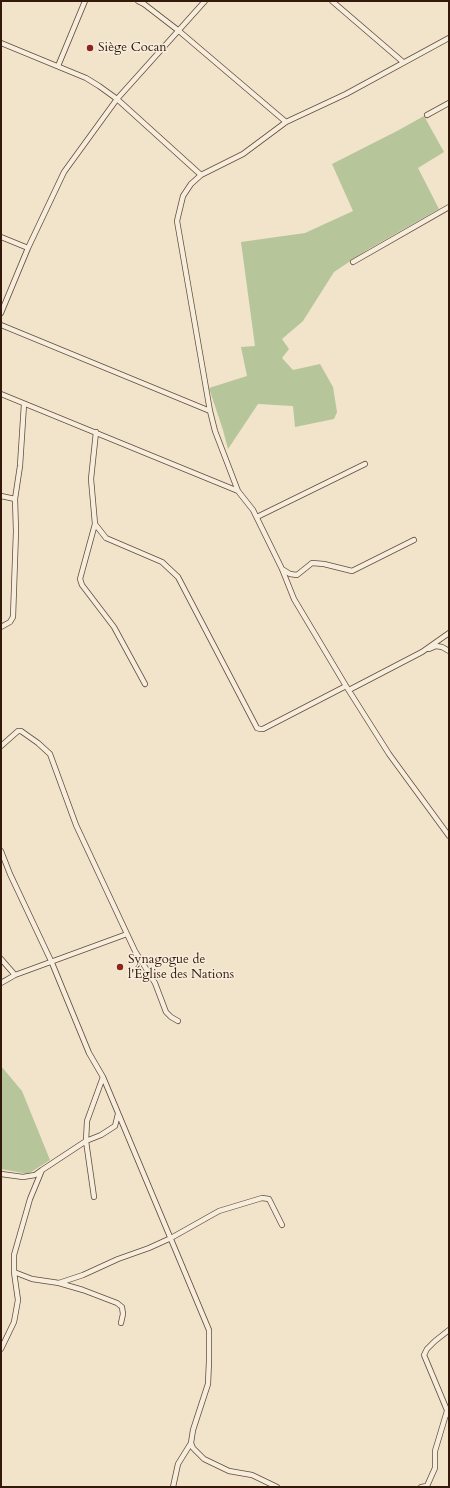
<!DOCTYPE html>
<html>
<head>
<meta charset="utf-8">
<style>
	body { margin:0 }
	#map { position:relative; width:450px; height:1488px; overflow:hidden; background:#f1e4cb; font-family:Cardo,serif }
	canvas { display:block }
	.frame { position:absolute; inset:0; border:2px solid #341809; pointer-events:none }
</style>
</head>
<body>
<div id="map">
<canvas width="450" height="1488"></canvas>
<div class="frame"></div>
</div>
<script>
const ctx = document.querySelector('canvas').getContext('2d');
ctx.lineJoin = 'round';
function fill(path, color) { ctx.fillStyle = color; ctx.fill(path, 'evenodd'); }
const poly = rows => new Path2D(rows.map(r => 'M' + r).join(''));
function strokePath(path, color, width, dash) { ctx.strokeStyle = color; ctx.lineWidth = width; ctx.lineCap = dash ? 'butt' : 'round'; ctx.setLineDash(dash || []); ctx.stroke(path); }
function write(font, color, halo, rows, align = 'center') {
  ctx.font = font + ' Cardo,serif'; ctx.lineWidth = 3; ctx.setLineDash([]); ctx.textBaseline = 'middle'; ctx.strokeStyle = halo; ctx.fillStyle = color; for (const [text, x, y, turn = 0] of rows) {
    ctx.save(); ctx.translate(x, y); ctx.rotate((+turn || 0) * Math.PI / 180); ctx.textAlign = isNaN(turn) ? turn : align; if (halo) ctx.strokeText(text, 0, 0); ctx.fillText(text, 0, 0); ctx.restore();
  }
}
fill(poly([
	[424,116,444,152,418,168,439,209,367,250,334,272,303,321,282,339,289,349,282,358,293,370,320,364,333,387,337,412,334,419,295,427,293,406,258,404,228,449,223,430,209,388,247,376,241,347,255,346,241,242,305,233,353,211,332,164,397,131],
	[1,1066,22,1091,50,1160,28,1174,1,1169]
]), '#b6c59a');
const minor = poly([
	[138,1,144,4,179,31,286,122],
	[332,1,403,62],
	[449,38,346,94,286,122,243,154,201,175,191,184,183,196,177,221,210,411,215,431,238,491,253,510,282,569,294,599,346,686,389,754,449,836],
	[1,43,86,78,99,86,117,99,201,175],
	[58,66,85,1],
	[427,115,449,103],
	[1,237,28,248],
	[353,262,449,207],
	[1,313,28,248,64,172,117,99,205,1],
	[1,325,210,411],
	[1,394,238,491],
	[96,432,91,479,95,524,106,538,162,562,178,577,257,728,260,729,263,729,346,686],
	[1,496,15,499],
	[257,517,365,464],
	[95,524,80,579,82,585,114,627,145,684],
	[282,569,290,574,297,575,312,563,324,564,352,571,414,540],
	[1,627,10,622,13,617,16,531,15,499,20,466,24,404],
	[429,649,436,646,442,647,449,651],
	[349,690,422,652,449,633],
	[1,746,18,731,21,731,38,743,50,754,76,825,135,951,155,983,166,1012,171,1017,178,1021],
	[1,851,10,874,52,963,89,1053,103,1077,209,1330,209,1361,208,1384,193,1430,191,1443,193,1448,204,1459,229,1471,252,1475,277,1487],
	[1,959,15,975],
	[1,983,15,975,127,934],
	[118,1114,115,1126,101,1135,86,1141,42,1170,30,1199,14,1255,14,1272,32,1279,59,1283,83,1290,117,1303,122,1307,123,1314,121,1323],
	[1,1174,23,1177,35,1175,42,1170],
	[94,1197,86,1141,87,1121,103,1077],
	[59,1283,83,1275,118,1259,149,1248,171,1238,219,1211,262,1198,269,1199,282,1225],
	[449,1330,435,1341,427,1349,424,1355,449,1415],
	[1,1349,14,1322,18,1300,14,1272],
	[173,1487,178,1464,191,1443],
	[421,1487,427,1486,435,1468,435,1451,447,1411]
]);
strokePath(minor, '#634b3a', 6);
strokePath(minor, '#f6eddd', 4.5);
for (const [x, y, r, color] of [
	[90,48,4,"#8f2418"],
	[120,967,4,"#8f2418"]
]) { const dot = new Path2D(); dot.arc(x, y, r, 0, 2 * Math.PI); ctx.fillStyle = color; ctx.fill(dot); strokePath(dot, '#f6eddd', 1.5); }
write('13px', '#341809', '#f6eddd', [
	["Siège Cocan",98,48],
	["Synagogue de",128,960],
	["l'Église des Nations",128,975]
], 'left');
</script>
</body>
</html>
